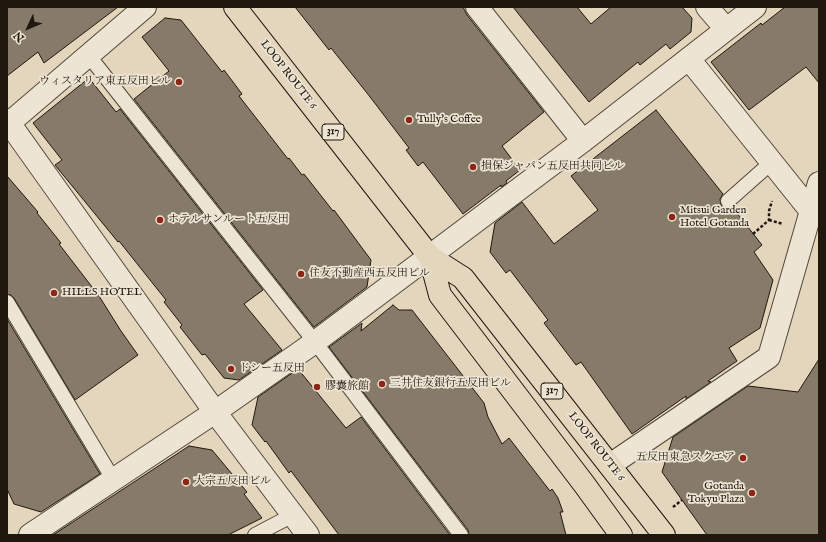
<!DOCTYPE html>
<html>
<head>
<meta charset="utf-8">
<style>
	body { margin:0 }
	#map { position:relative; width:826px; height:542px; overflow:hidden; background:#e4d6bc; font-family:"IM FELL English",serif }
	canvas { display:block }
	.frame { position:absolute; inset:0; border:8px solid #20170f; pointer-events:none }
	.north { position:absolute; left:8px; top:8px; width:40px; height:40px; -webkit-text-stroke:3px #ede4d3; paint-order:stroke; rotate:226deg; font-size:11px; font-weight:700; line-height:16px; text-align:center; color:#20170f }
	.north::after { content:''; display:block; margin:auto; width:14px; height:18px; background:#20170f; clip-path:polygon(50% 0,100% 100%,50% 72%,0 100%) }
</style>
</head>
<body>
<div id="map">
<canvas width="826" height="542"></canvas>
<div class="frame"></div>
<div class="north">N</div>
</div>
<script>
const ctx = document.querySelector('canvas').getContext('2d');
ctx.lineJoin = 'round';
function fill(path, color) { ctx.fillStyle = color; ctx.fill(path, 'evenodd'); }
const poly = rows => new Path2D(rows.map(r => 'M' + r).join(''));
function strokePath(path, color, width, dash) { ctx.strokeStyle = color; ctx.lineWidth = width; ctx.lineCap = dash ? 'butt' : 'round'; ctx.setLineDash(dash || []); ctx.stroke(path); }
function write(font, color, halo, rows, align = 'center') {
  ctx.font = font + ' "IM FELL English","Noto Serif JP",serif'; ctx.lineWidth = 3.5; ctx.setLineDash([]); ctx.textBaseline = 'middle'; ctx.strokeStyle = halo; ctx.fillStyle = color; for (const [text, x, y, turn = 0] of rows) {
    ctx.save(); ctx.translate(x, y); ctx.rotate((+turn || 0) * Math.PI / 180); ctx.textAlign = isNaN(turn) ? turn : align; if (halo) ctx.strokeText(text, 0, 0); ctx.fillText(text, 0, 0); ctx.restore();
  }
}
const building = poly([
	[7,7,118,7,44,63,38,52,7,76,7,7],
	[295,7,463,7,467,15,544,112,502,146,520,170,506,181,507,183,501,187,501,185,463,214,423,162,418,166,406,150,409,148,367,93,331,48,329,50,295,7],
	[513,7,577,7,591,24,611,7,682,7,692,18,691,32,670,49,666,44,640,65,638,62,589,102,513,7],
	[785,7,819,7,819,83,806,67,749,110,711,62,761,23,762,25,785,7],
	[165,18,181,20,222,72,224,70,242,94,239,96,288,159,289,158,302,175,304,174,333,211,334,210,371,260,367,287,314,327,134,99,169,71,142,37,165,18],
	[89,78,116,112,120,109,263,290,244,304,282,350,239,380,224,378,205,354,202,355,180,327,182,325,164,302,166,300,119,241,118,242,55,165,62,160,33,123,89,78],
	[656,110,723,194,720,199,721,206,726,209,733,208,762,245,754,252,773,280,760,328,729,348,737,361,708,381,711,382,686,399,686,396,632,434,581,362,576,365,544,323,548,320,510,270,506,273,490,252,495,223,522,202,554,244,598,210,571,176,656,110],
	[7,176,38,212,37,213,61,243,59,244,99,296,121,331,138,355,75,400,14,298,11,295,7,294,7,176],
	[393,305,399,310,412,310,484,403,488,417,502,444,509,438,550,491,552,489,558,498,563,512,560,512,566,535,469,535,468,530,329,347,362,323,361,331,393,305],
	[7,319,100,474,41,512,14,504,7,489,7,319],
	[819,359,819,535,707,535,662,472,673,437,748,386,798,392,819,359],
	[298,369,346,428,361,417,450,535,339,535,291,471,289,473,266,441,265,442,252,425,258,397,298,369],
	[189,446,212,450,247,492,244,494,262,518,228,535,53,535,189,446]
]);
fill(building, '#867a69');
strokePath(building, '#20170f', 1);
const service = poly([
	[89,56,315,342,461,535],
	[728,201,772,162],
	[7,302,113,479],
	[255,535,293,515]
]);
const minor = poly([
	[477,7,583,141],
	[707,7,726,29],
	[689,59,810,210],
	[7,125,145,7],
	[610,465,769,357,819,183],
	[30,535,215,412,315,342,583,141,755,7]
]);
const tertiary = poly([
	[7,120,215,412,308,535]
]);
const primary = poly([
	[235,7,430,257,463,278,664,535],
	[430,257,440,295,584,484,621,535]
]);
strokePath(service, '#51473a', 16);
strokePath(minor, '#51473a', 24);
strokePath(tertiary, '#51473a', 24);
strokePath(primary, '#20170f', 24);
strokePath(poly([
	[769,220,783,224],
	[753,234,769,220,769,211,772,201],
	[673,507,682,500]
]), '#20170f', 2.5, [3, 2]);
strokePath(service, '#ede4d3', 14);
strokePath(minor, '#ede4d3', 22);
strokePath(tertiary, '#ede4d3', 22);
strokePath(primary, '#e4d6bc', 22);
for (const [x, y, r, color] of [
	[179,82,4,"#8f2418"],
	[409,120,4,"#8f2418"],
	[473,167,4,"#8f2418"],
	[672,217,4,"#8f2418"],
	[160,220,4,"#8f2418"],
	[301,274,4,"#8f2418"],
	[54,293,4,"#8f2418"],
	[231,369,4,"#8f2418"],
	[382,384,4,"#8f2418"],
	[317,387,4,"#8f2418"],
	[743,458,4,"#8f2418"],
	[186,482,4,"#8f2418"],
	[752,493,4,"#8f2418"]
]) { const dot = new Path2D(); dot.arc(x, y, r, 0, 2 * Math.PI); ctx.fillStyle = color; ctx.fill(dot); strokePath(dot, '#ede4d3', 1.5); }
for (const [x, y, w] of [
	[333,132,22],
	[552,391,22]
]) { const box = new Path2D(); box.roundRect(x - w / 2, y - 8, w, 16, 3); ctx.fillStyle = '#ede4d3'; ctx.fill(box); strokePath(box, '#20170f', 1); }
write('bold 10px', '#20170f', null, [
	["317",333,132],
	["317",552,391]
]);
write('11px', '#20170f', '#ede4d3', [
	["LOOP ROUTE 6",288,75,52],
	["LOOP ROUTE 6",596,447,52]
]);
write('11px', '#20170f', '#ede4d3', [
	["ウィスタリア東五反田ビル",171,82,"right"],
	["Tully's Coffee",417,120],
	["損保ジャパン五反田共同ビル",481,167],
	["Mitsui Garden",680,211],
	["Hotel Gotanda",680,224],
	["ホテルサンルート五反田",168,220],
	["住友不動産西五反田ビル",309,274],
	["HILLS HOTEL",62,293],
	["ドシー五反田",239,369],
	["三井住友銀行五反田ビル",390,384],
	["膠囊旅館",325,387],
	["五反田東急スクエア",735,458,"right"],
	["大宗五反田ビル",194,482],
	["Gotanda",744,487,"right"],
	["Tokyu Plaza",744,500,"right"]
], 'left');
</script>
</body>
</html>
